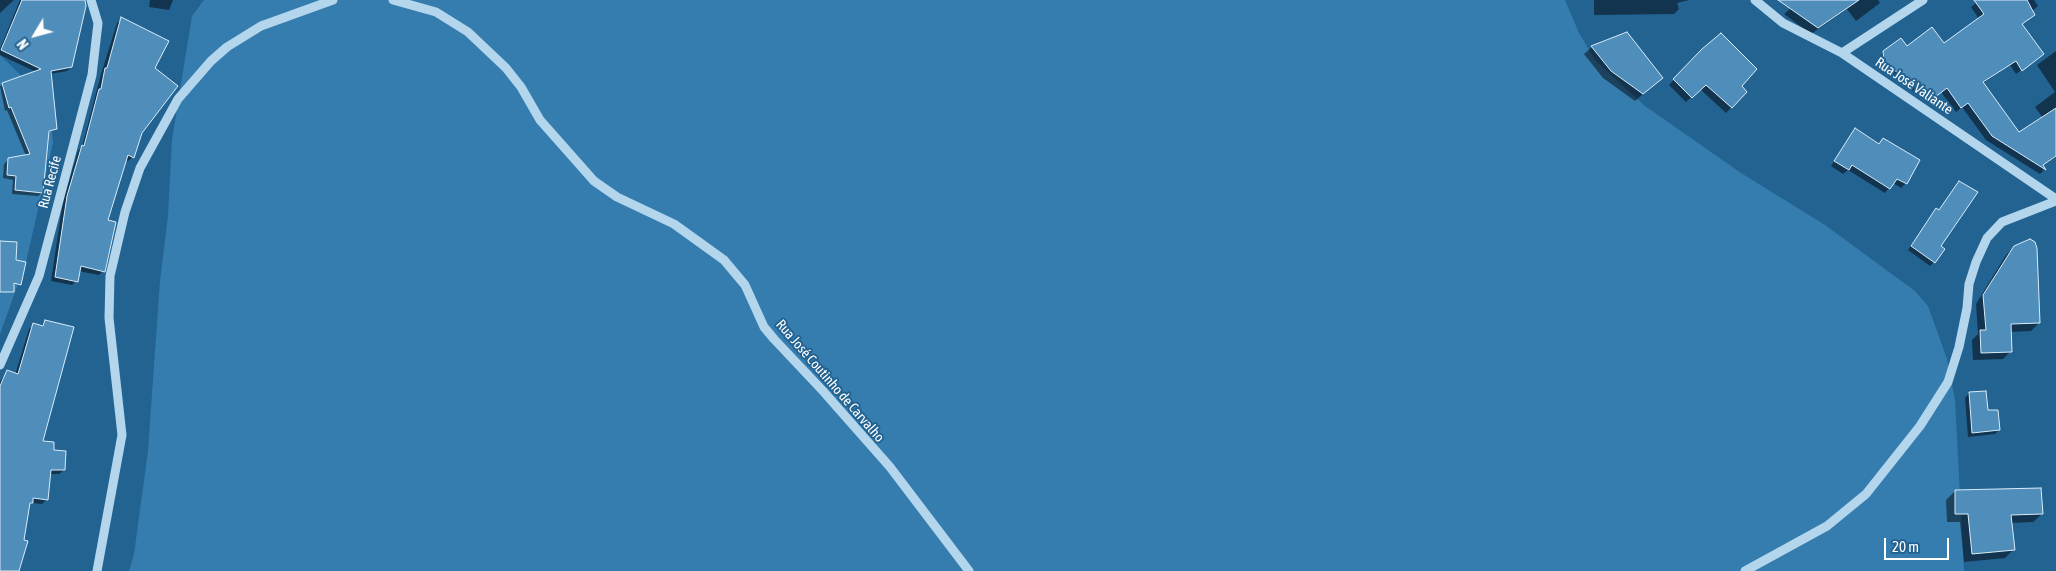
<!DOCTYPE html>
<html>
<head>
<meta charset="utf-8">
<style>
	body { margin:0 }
	#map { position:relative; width:2056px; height:571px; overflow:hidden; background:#226392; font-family:"Asap Condensed",sans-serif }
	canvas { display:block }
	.north { position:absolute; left:10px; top:10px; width:50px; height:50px; -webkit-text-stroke:4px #226392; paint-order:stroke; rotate:233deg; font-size:14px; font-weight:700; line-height:20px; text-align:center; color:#fff }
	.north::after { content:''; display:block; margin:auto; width:18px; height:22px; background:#fff; clip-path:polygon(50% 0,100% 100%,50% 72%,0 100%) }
	.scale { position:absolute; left:1884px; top:538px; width:65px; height:22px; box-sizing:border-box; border:2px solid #fff; border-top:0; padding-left:6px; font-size:15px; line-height:18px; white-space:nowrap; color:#fff; -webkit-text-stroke:4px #226392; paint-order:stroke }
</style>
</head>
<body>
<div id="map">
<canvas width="2056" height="571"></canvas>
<div class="north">N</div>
<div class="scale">20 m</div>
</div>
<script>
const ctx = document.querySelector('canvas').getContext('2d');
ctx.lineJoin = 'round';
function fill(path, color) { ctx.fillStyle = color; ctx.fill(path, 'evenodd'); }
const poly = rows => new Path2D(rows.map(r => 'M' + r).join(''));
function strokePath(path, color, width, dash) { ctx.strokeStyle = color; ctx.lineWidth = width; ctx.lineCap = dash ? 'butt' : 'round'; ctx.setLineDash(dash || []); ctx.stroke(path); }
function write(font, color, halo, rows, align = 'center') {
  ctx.font = font + ' "Asap Condensed",sans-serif'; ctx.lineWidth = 4; ctx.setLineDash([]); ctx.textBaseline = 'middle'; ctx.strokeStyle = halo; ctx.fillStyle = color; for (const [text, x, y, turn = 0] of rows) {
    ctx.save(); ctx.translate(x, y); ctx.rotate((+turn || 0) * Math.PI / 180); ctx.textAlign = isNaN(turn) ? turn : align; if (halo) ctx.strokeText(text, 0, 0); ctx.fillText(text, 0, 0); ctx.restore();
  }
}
fill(poly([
	[204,0,1565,0,1579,33,1595,60,1645,106,1741,173,1825,225,1915,291,1928,306,1947,359,1955,400,1964,571,129,571,134,554,148,451,160,281,168,216,172,140,192,16],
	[0,55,31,85,51,121,53,143,26,262,0,334]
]), '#367daf');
fill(poly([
	[0,0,14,0,0,13],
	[20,0,78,0,71,67,67,71,50,74,55,128,48,133,42,193,38,196,12,194,13,180,3,178,4,164,9,159,26,156,7,110,5,111,0,86,36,72,0,55,0,49],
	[150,0,173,0,169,10,149,7],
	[1594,0,1689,0,1677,3,1679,9,1674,14,1594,15],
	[1794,0,1878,0,1880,3,1856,21,1847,9,1811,34,1784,14,1796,4],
	[1980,0,2034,0,2038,6,2032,11,2034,15,2021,25,2038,58,2016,74,2010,65,1983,83,2019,134,2043,118,2035,107,2055,92,2037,65,2056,51,2056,157,2042,166,2044,170,2040,174,1986,140,1962,107,1956,112,1941,92,1928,102,1880,68,1879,57,1884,52,1906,48,1943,45,1979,19,1971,7],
	[121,19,153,69,141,133,133,157,128,161,125,160,107,221,103,271,99,275,78,271,76,281,72,285,51,281,63,201,78,151,82,147,101,74,117,23],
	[1592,47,1661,78,1635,101,1603,78,1584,54],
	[1702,50,1746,92,1726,113,1700,89,1686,102,1669,85],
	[1851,135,1877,145,1883,140,1906,183,1901,188,1893,183,1885,193,1848,170,1843,174,1831,166],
	[1959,183,1934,262,1930,266,1908,250,1933,213,1936,209,1939,211],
	[2014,247,2039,323,2031,331,2010,332,2011,351,2003,359,1973,360,1972,340,1978,334,1976,304,2006,255],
	[45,322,41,443,53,451,64,470,59,474,50,474,47,499,42,504,32,503,28,506,18,571,0,571,0,382,7,371,15,375,29,329,33,325,41,326],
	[1969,393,1987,412,1999,430,1995,434,1968,437,1965,398],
	[1955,491,2042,514,2033,522,2011,523,2014,549,2005,558,1964,562,1960,522,1947,522,1946,500]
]), '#0007');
const building = poly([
	[22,0,85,0,86,6,72,67,51,71,57,129,49,131,43,193,15,190,16,176,7,175,8,158,30,154,11,107,9,108,2,83,41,69,1,50,22,0],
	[1778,0,1859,0,1818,28,1778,0],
	[1974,0,2027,0,2035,15,2022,24,2044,54,2022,71,2016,61,1983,82,2019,132,2056,108,2056,156,2043,165,2046,170,1992,136,1968,103,1961,108,1947,88,1934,98,1884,63,1883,51,1901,38,1907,46,1932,27,1944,43,1984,14,1974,0],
	[121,17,169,41,155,68,178,86,142,133,134,158,128,155,108,220,116,222,105,272,81,266,78,282,55,277,67,196,82,145,84,146,99,89,101,89,105,68,107,68,121,17],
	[1627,32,1663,78,1643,94,1611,71,1591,46,1627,32],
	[1721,33,1757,69,1742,86,1747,92,1732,108,1706,85,1692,98,1673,79,1702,49,1721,33],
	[1855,128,1879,144,1883,138,1920,160,1907,184,1897,179,1890,189,1852,165,1849,170,1834,161,1855,128],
	[1959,181,1978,192,1941,246,1945,249,1935,263,1911,246,1936,208,1939,210,1959,181],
	[2030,239,2035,242,2037,248,2040,323,2011,324,2012,352,1981,353,1980,330,1986,330,1983,295,2014,246,2030,239],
	[0,241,17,242,16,260,26,262,21,285,14,283,14,292,0,292,0,241],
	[45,320,74,327,43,441,54,442,54,450,66,451,65,470,51,470,48,500,33,498,33,503,30,503,24,540,28,541,19,571,0,571,0,386,7,370,18,374,33,323,43,326,45,320],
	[1986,391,1988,410,1998,410,2000,430,1972,433,1969,392,1986,391],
	[2041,488,2043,514,2011,515,2015,550,1972,554,1968,514,1955,514,1955,490,2041,488]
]);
fill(building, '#4f8dba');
strokePath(building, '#d9ecf9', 1);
strokePath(poly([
	[393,0,436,12,468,32,506,68,521,87,540,120,594,181,617,197,674,224,724,260,745,285,764,327,774,339,823,391,890,467,969,571],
	[1755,0,1783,23,1842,53,2056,199],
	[1842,53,1923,0],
	[0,365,39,276,92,75,98,23,91,0],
	[97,571,122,435,109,318,110,276,125,212,140,168,178,99,211,61,227,47,261,26,333,0],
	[1745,571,1827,526,1866,494,1920,426,1948,382,1959,347,1967,308,1969,284,1976,262,1987,238,2002,222,2056,201]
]), '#b3d6ed', 9);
write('14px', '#fff', '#226392', [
	["Rua José Valiante",1914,86,34],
	["Rua Recife",50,182,-75],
	["Rua José Coutinho de Carvalho",830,381,49]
]);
</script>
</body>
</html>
